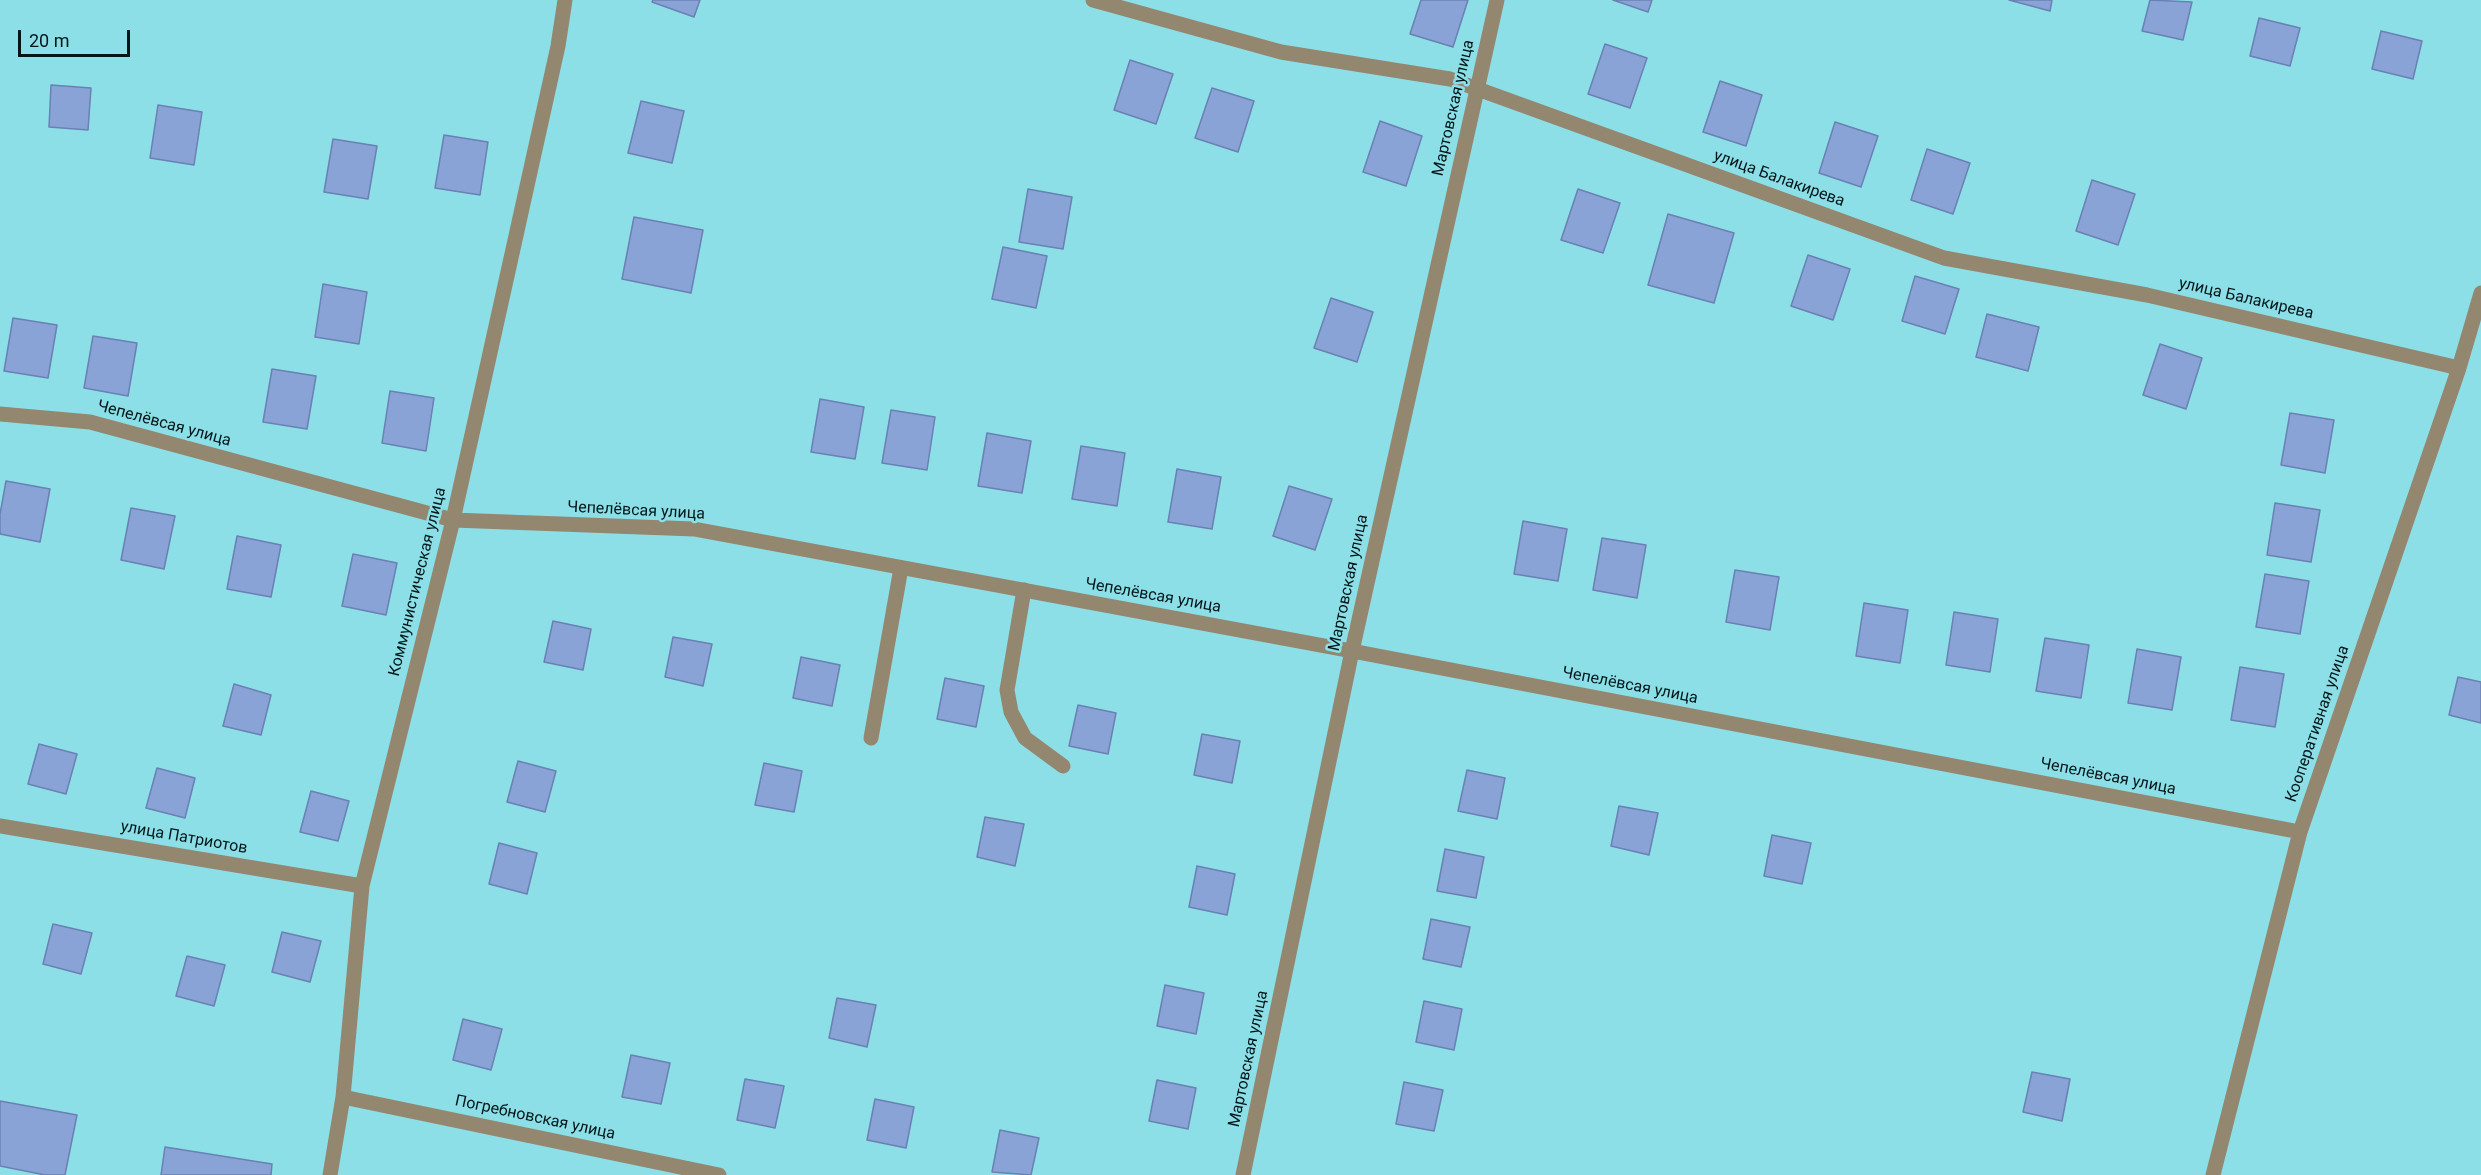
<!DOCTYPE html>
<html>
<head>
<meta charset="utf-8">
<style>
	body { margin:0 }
	#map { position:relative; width:2481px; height:1175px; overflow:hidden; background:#8ddfe7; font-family:Roboto,sans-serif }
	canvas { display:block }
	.scale { position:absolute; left:18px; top:30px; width:112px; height:27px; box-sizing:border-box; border:3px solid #001619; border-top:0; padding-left:8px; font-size:18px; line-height:21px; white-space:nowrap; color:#001619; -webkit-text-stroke:4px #8ddfe7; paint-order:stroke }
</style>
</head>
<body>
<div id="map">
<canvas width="2481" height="1175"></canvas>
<div class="scale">20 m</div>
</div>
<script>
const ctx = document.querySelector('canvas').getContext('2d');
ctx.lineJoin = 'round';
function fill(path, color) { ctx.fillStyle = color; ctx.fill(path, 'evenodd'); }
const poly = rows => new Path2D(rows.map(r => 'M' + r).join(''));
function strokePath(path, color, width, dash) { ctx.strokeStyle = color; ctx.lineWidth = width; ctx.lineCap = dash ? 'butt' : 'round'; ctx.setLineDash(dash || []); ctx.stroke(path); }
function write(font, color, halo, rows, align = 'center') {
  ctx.font = font + ' Roboto,sans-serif'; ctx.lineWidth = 5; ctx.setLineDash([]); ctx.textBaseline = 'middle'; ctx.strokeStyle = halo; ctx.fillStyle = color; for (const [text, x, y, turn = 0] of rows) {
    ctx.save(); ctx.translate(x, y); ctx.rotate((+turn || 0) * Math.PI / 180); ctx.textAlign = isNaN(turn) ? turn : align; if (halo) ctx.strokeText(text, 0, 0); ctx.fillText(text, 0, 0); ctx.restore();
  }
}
const building = poly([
	[653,0,700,0,694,17,652,2,653,0],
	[1421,0,1468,0,1453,47,1410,34,1421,0],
	[1613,0,1652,0,1648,12,1613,0],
	[2009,0,2052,0,2050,11,2009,0],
	[2150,0,2192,2,2183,40,2142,31,2150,0],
	[2259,18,2300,28,2290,66,2250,56,2259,18],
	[2381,31,2422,41,2413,79,2372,69,2381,31],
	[1605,44,1647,58,1630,108,1588,94,1605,44],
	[1130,60,1173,74,1156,124,1114,110,1130,60],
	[1720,81,1762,95,1746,146,1703,132,1720,81],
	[51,85,91,88,88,130,49,127,51,85],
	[1212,88,1254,101,1238,152,1195,138,1212,88],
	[641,101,684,111,672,163,628,153,641,101],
	[158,105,202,112,194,165,150,158,158,105],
	[1380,121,1422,136,1406,186,1363,172,1380,121],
	[1835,122,1878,136,1861,187,1819,173,1835,122],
	[444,135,488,142,480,195,435,188,444,135],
	[333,139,377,146,368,199,324,192,333,139],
	[1927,149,1970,163,1953,214,1911,200,1927,149],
	[2092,180,2135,194,2118,245,2076,231,2092,180],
	[1028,189,1072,197,1063,249,1019,242,1028,189],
	[1578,189,1620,203,1603,253,1561,240,1578,189],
	[1668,214,1734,233,1714,303,1648,285,1668,214],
	[634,217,703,230,691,293,622,279,634,217],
	[1003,247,1047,256,1036,308,992,299,1003,247],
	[1808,255,1850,269,1833,320,1791,306,1808,255],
	[1915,276,1959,289,1945,334,1902,321,1915,276],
	[323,284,367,292,359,344,315,337,323,284],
	[1331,298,1373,312,1357,362,1314,348,1331,298],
	[1987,314,2039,327,2028,371,1976,357,1987,314],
	[13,318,57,325,48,378,4,371,13,318],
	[93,336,137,343,128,396,84,388,93,336],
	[2160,344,2202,358,2186,409,2143,395,2160,344],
	[272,369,316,376,307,429,263,422,272,369],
	[390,391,434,398,426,451,382,443,390,391],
	[820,399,864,407,855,459,811,452,820,399],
	[891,410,935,417,927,470,882,463,891,410],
	[2290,413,2334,420,2325,473,2281,465,2290,413],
	[987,433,1031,441,1022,493,978,486,987,433],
	[1081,446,1125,453,1117,506,1072,499,1081,446],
	[1177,469,1221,477,1212,529,1168,522,1177,469],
	[6,481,50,489,40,542,0,534,0,514,6,481],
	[1289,486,1332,499,1315,550,1273,536,1289,486],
	[2275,503,2320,510,2311,562,2267,555,2275,503],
	[131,508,175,516,164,569,121,560,131,508],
	[1523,521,1567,529,1558,581,1514,574,1523,521],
	[237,536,281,545,271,597,227,589,237,536],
	[1602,538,1646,545,1637,598,1593,590,1602,538],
	[353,554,397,563,386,615,342,606,353,554],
	[1735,570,1779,577,1770,630,1726,622,1735,570],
	[2265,574,2309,581,2300,634,2256,627,2265,574],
	[1864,603,1908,610,1900,663,1856,656,1864,603],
	[1954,612,1998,619,1990,672,1946,665,1954,612],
	[553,621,591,629,583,670,544,662,553,621],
	[673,637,712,644,703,686,665,677,673,637],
	[2045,638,2089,645,2081,698,2036,691,2045,638],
	[2137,649,2181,657,2172,710,2128,703,2137,649],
	[801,657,840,665,832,706,793,698,801,657],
	[2240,667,2284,674,2275,727,2231,720,2240,667],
	[2458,677,2481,682,2481,723,2449,715,2458,677],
	[945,678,984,686,976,727,937,719,945,678],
	[234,684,271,695,261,735,223,726,234,684],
	[1078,705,1116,713,1108,754,1069,746,1078,705],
	[1202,734,1240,741,1232,783,1194,775,1202,734],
	[39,744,77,754,66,794,28,784,39,744],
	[518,761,556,771,545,812,507,802,518,761],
	[764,763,802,771,794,812,755,805,764,763],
	[157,768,195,778,185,818,146,808,157,768],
	[1467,770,1505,778,1497,819,1458,811,1467,770],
	[311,791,349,801,338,841,300,832,311,791],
	[1619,806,1658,813,1649,855,1611,846,1619,806],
	[985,817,1024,824,1015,866,977,857,985,817],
	[1772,835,1811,843,1802,884,1764,876,1772,835],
	[499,843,537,853,527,894,489,884,499,843],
	[1445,849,1484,857,1476,898,1437,891,1445,849],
	[1197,866,1235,874,1227,915,1189,907,1197,866],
	[1431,919,1470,927,1461,967,1423,959,1431,919],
	[53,924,92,933,81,974,43,964,53,924],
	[282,932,321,941,310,982,272,972,282,932],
	[187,956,225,965,214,1006,176,996,187,956],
	[1165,985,1204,993,1196,1034,1157,1026,1165,985],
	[837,998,876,1005,867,1047,829,1038,837,998],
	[1424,1001,1462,1009,1454,1050,1416,1042,1424,1001],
	[463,1019,502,1029,491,1070,453,1060,463,1019],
	[631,1055,670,1063,661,1104,622,1097,631,1055],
	[2032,1072,2070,1079,2062,1121,2023,1112,2032,1072],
	[745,1079,784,1086,775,1128,737,1120,745,1079],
	[1157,1080,1196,1088,1188,1129,1149,1121,1157,1080],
	[1404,1082,1443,1090,1434,1131,1396,1124,1404,1082],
	[875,1099,914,1107,906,1148,867,1140,875,1099],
	[0,1101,77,1115,65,1175,45,1175,0,1166,0,1101],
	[1000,1130,1039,1138,1031,1175,992,1172,1000,1130],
	[165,1147,272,1164,271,1175,161,1175,165,1147]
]);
fill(building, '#89a3d6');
strokePath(building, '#6981b3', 1.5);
strokePath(poly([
	[1024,590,1007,690,1011,712,1025,738,1063,766],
	[871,738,901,568]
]), '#938770', 15);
strokePath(poly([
	[1093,0,1281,52,1450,79,1944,258,2147,295,2459,368],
	[0,414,90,422,453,520,694,529,1352,651,2300,832],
	[0,826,362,886],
	[343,1097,719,1175],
	[330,1175,343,1097,362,886,453,520,558,46,565,0],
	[1243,1175,1352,651,1497,0],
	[2213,1175,2300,832,2459,368,2481,293]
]), '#938770', 15);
write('16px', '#001619', '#8ddfe7', [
	["Мартовская улица",1454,108,-77],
	["улица Балакирева",1779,179,20],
	["улица Балакирева",2246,299,13],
	["Чепелёвсая улица",164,424,15],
	["Чепелёвсая улица",636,511,3],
	["Коммунистическая улица",418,582,-76],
	["Мартовская улица",1349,583,-78],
	["Чепелёвсая улица",1153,596,10],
	["Чепелёвсая улица",1630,686,11],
	["Кооперативная улица",2318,724,-71],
	["Чепелёвсая улица",2108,777,11],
	["улица Патриотов",184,838,10],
	["Мартовская улица",1249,1059,-78],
	["Погребновская улица",535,1118,12]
]);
</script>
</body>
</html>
